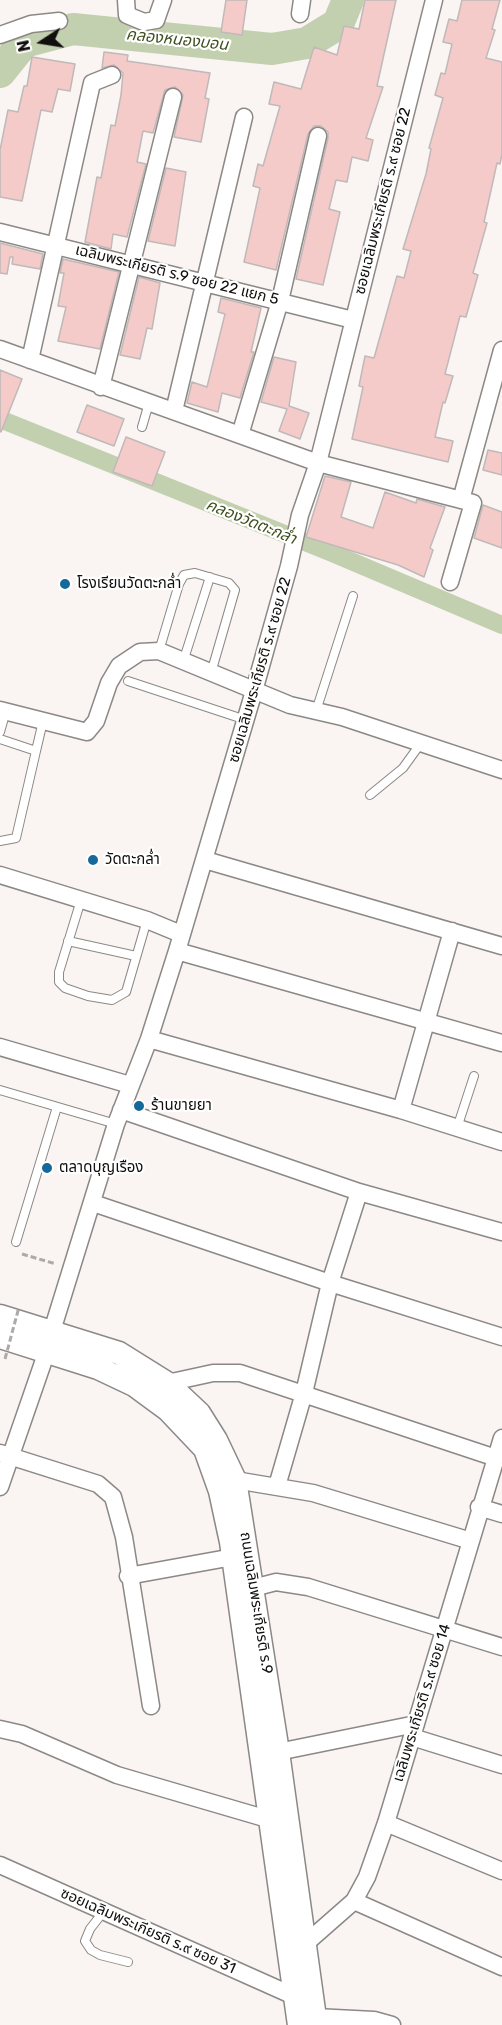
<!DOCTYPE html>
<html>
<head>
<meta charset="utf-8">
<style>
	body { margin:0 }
	#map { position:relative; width:502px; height:2025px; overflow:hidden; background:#faf5f2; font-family:Rubik,sans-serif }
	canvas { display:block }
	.north { position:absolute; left:12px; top:12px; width:60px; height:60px; -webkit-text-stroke:4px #fff; paint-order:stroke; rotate:258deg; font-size:16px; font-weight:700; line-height:24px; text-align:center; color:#110f0e }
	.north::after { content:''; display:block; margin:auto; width:21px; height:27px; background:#110f0e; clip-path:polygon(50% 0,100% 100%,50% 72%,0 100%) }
</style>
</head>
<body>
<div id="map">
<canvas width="502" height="2025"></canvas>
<div class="north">N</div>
</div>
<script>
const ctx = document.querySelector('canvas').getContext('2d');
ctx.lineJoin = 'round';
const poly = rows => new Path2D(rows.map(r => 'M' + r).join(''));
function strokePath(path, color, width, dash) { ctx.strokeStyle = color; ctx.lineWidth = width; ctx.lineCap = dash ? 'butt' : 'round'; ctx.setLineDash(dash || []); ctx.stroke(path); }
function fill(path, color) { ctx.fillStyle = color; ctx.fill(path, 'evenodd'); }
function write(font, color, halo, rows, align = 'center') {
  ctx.font = font + ' Rubik,"Noto Sans Thai",sans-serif'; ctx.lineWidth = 4.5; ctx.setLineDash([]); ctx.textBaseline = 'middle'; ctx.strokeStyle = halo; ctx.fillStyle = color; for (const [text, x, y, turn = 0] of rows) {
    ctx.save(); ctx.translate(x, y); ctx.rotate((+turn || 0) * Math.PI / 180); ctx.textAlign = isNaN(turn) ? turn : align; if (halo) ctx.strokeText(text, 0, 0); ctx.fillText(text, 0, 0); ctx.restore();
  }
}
strokePath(poly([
	[0,419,332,553,502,625]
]), '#c3d0b0', 18);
strokePath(poly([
	[0,72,24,42,73,29,272,49,307,43,338,24,348,0]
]), '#c3d0b0', 32);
const building = poly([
	[226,0,247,0,242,35,221,32,226,0],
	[365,0,396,0,377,86,383,87,366,138,373,140,368,161,352,157,347,182,336,180,329,209,340,212,323,285,296,279,328,138,328,132,321,126,314,126,308,134,276,270,244,262,260,188,253,186,258,164,263,166,280,106,269,104,274,82,301,89,314,47,337,55,344,26,359,29,365,0],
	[462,0,500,0,492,29,495,30,486,58,502,62,502,154,500,164,497,163,484,222,487,223,473,273,478,275,466,317,460,316,445,374,453,376,445,403,443,402,435,437,453,441,448,462,352,439,363,387,359,386,365,356,374,358,397,276,404,278,411,251,403,249,426,174,431,149,429,148,443,98,435,95,441,73,445,74,452,44,443,42,449,19,457,21,462,0],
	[104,52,128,55,127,61,210,73,205,98,209,99,201,142,174,137,183,95,175,87,165,90,153,133,143,131,137,162,146,164,127,237,113,234,111,249,85,242,97,177,101,178,111,125,115,126,121,95,123,73,114,65,102,68,104,52],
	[32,57,75,64,70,91,58,89,52,112,41,110,22,201,0,197,0,150,8,110,18,112,24,86,27,86,32,57],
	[166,168,186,172,175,246,148,241,166,168],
	[0,243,43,254,40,269,12,264,13,257,10,257,7,274,0,273,0,243],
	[63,259,119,272,100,349,58,341,66,307,58,306,64,273,60,273,63,259],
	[139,277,160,283,152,329,147,328,140,359,120,355,139,277],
	[221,298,261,308,251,352,254,352,240,398,222,393,218,412,187,403,192,382,207,387,225,314,218,312,221,298],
	[274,357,296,362,289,406,309,413,300,439,279,431,287,409,261,402,274,357],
	[0,370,22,379,1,432,0,431,0,370],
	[87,405,124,419,114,446,77,432,87,405],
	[126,437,165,452,152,486,113,472,126,437],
	[488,450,502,453,502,475,483,470,488,450],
	[325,476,351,482,341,517,373,528,385,492,416,503,417,499,445,507,430,548,433,550,424,577,398,565,306,537,325,476],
	[483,505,502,512,502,548,474,538,483,505]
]);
fill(building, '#f4cbc9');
strokePath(building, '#bfb9b9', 1.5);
const service = poly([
	[142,427,149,403],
	[159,651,179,584,184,575,195,573,229,583,235,590,211,673],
	[183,662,210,577],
	[128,681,246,720],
	[316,711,353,596],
	[0,732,6,711],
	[0,739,36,751,16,838,0,841],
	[36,751,43,721],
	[370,795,403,768,421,743],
	[81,900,59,972,59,982,65,988,88,996,112,1000,126,992,147,920],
	[68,941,136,956],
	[0,1090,116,1124],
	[457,1128,474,1076],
	[16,1242,57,1107],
	[104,1911,90,1929,85,1941,91,1950,100,1955,128,1962]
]);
const minor = poly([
	[126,0,127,15,144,22,156,20,163,0],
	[300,14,302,0],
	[0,35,31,24,59,21],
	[0,232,353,320],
	[0,349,318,463,473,503,450,582],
	[30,360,92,83,112,75],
	[101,387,173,97],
	[174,411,244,117],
	[240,435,280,301,318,136],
	[461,500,502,350],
	[0,710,87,732,96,721,109,683,119,666,140,652,159,651,290,705,342,717,502,770],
	[205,860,502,946],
	[0,875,147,920,181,934],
	[177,951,502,1043],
	[149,1039,401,1110,502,1142],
	[0,1047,130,1085],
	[121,1110,359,1192,502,1232],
	[401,1110,452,931],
	[93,1203,330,1283,502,1337],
	[52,1331,116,1124,149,1039,177,951,254,691,289,566,300,515,318,463,434,0],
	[167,1383,213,1373,240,1373,496,1458],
	[0,1453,98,1484,113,1497,124,1537,151,1706],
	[235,1480,313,1493,471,1541],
	[277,1486,304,1393,330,1283,359,1192],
	[0,1487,47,1351],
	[479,1507,502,1514],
	[128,1576,233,1557],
	[253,1588,276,1582,308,1587,502,1647],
	[0,1729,22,1734,117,1775,271,1820],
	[412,1737,502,1765],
	[278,1752,416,1724],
	[386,1823,502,1871],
	[0,1865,296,1997],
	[354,1901,502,1967],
	[305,1944,354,1901,367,1877,386,1823,502,1438],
	[315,2017,374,2020,392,2025]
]);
const secondary = poly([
	[0,1316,119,1353,167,1383,199,1413,216,1440,235,1480,278,1752,316,2025],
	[0,1337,98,1368,134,1385,168,1410,205,1449,220,1491,231,1542,299,2025]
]);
strokePath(service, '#8c8885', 10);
strokePath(minor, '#8c8885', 19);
strokePath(secondary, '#8c8885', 25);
strokePath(poly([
	[22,1254,56,1264]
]), '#aeaaa8', 3, [6, 3]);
strokePath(service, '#fff', 8);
strokePath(minor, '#fff', 16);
strokePath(secondary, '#fff', 22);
strokePath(poly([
	[5,1359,19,1307]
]), '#aeaaa8', 3, [6, 3]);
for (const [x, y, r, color] of [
	[65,584,6,"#14699a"],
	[93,860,6,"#14699a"],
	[139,1106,6,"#14699a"],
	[47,1168,6,"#14699a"]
]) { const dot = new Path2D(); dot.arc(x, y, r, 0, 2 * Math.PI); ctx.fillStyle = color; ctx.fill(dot); strokePath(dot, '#fff', 2); }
write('15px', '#110f0e', '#fff', [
	["ซอยเฉลิมพระเกียรติ ร.๙ ซอย 22",383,201,-76],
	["เฉลิมพระเกียรติ ร.9 ซอย 22 แยก 5",177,275,14],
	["ซอยเฉลิมพระเกียรติ ร.๙ ซอย 22",260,670,-74],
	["ถนนเฉลิมพระเกียรติ ร.9",256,1603,81],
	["เฉลิมพระเกียรติ ร.๙ ซอย 14",422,1703,-73],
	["ซอยเฉลิมพระเกียรติ ร.๙ ซอย 31",148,1931,24]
]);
write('15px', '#110f0e', '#fff', [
	["โรงเรียนวัดตะกล่ำ",77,584],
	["วัดตะกล่ำ",105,860],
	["ร้านขายยา",151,1106],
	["ตลาดบุญเรือง",59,1168]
], 'left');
write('italic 16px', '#3e4f1d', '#fff', [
	["คลองหนองบอน",177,40,6],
	["คลองวัดตะกล่ำ",251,522,22]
]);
</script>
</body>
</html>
